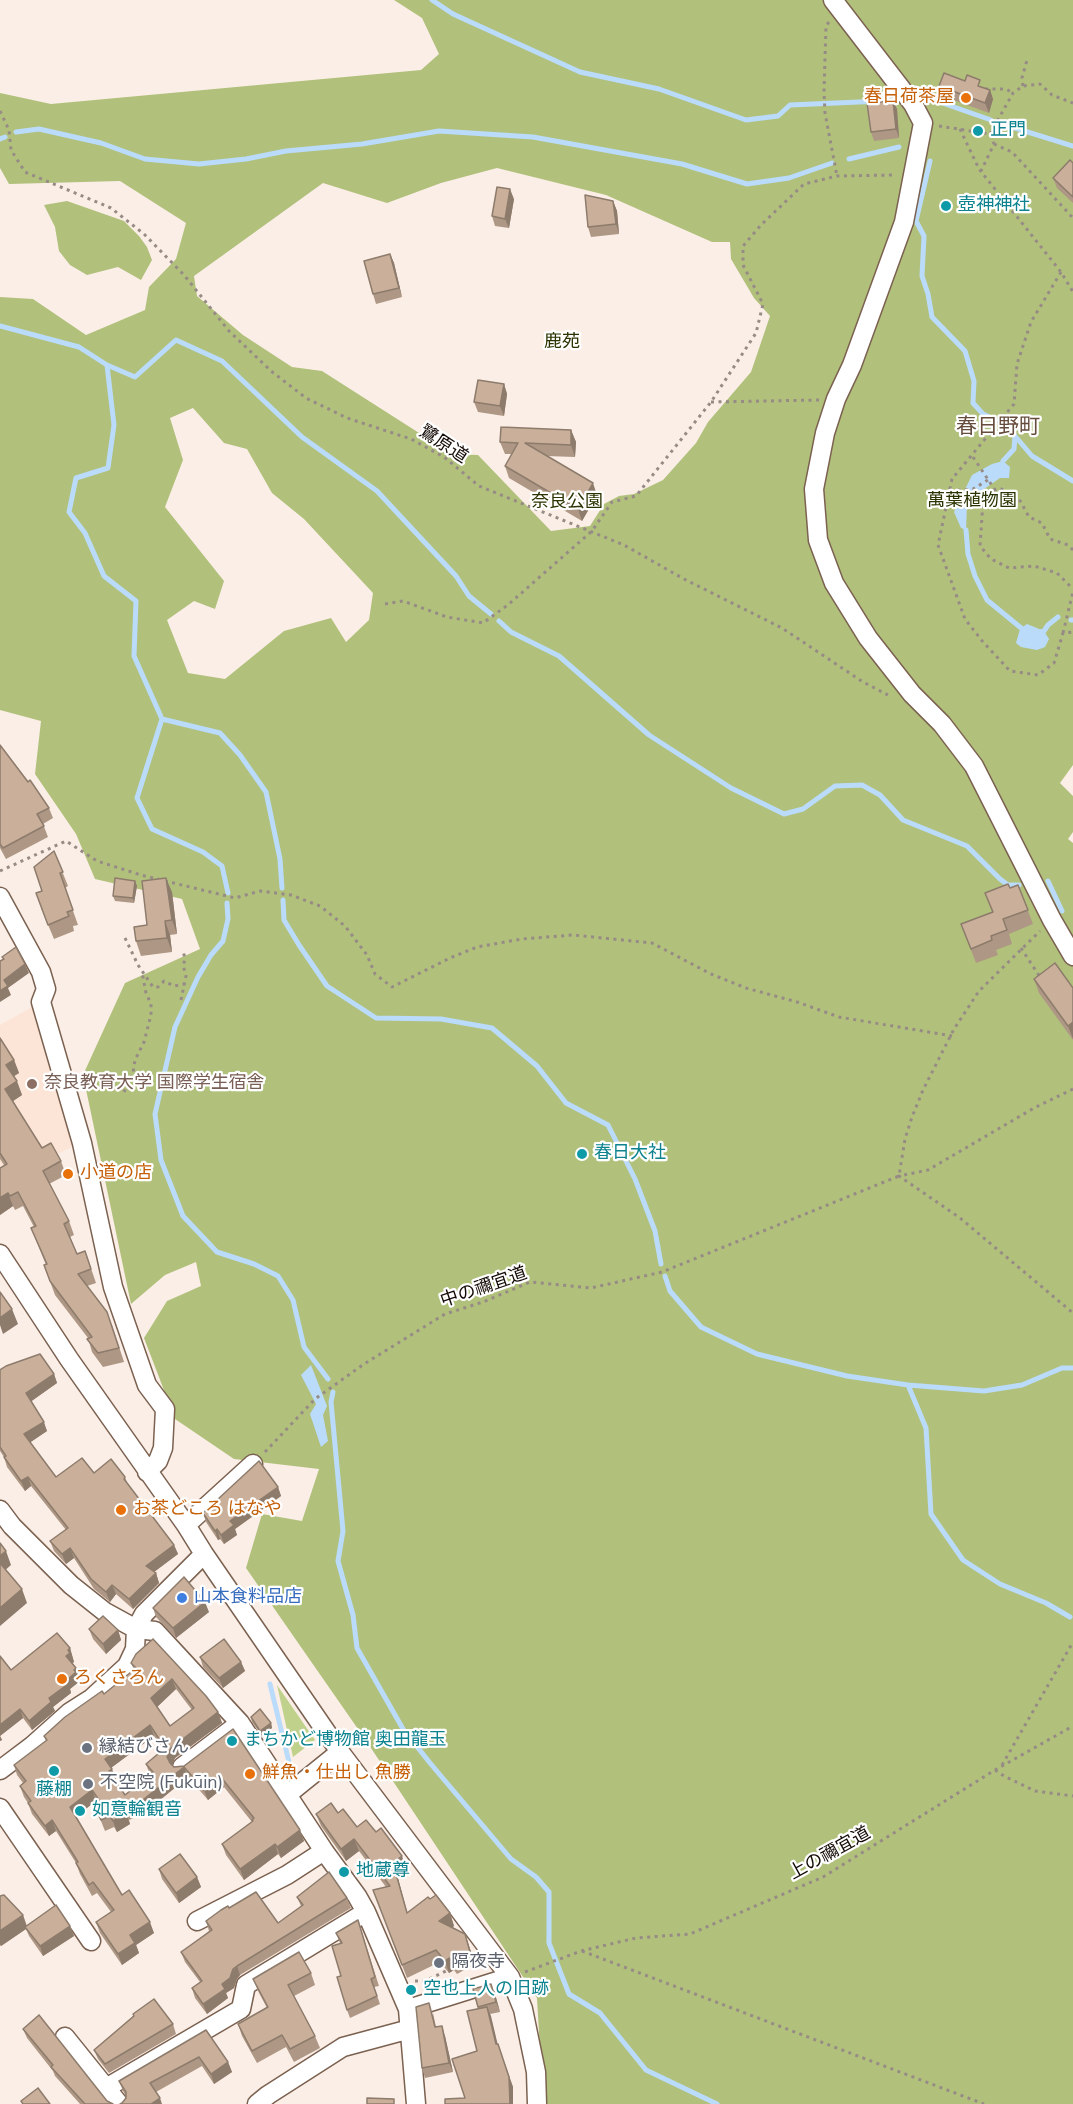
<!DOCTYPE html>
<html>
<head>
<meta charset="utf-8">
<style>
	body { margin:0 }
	canvas { display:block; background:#fbeee6 }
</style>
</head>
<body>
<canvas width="1073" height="2104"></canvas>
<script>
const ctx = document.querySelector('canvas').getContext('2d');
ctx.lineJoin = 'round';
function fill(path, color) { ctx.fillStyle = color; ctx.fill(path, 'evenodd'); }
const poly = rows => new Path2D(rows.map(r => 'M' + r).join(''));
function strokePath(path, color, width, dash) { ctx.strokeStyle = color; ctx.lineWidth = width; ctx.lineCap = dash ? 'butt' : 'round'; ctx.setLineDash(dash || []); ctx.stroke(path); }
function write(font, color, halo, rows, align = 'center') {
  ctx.font = font + ' "Nunito Sans","Noto Sans JP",sans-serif'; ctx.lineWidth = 4.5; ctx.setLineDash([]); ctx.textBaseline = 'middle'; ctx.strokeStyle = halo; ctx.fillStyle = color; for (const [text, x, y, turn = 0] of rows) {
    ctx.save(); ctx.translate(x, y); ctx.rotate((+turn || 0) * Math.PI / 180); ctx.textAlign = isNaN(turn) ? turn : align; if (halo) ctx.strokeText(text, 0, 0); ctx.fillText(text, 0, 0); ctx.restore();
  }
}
fill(poly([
	[41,1002,82,1143,26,1167,0,1184,0,1025]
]), '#fce5d7');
fill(poly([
	[277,1685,315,1740,293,1757]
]), '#c0d18c');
fill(poly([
	[394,0,1073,0,1073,765,1060,783,1073,796,1073,832,1068,839,1073,843,1073,2104,543,2104,537,1998,367,1742,246,1568,262,1514,302,1521,319,1469,234,1459,175,1419,144,1338,167,1301,201,1286,196,1262,165,1275,131,1304,83,1075,125,983,200,949,182,899,95,879,76,834,35,774,41,721,0,710,0,297,33,299,86,335,145,310,149,287,176,259,186,223,120,181,9,184,0,168,0,93,51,104,421,70,439,54,422,18],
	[497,168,606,195,712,242,730,242,731,259,754,298,770,316,751,372,708,422,696,443,663,480,634,494,619,496,604,504,590,526,551,531,478,455,452,454,322,371,292,367,243,335,197,296,194,276,323,183,387,203,441,183],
	[193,408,224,443,247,449,272,493,304,519,373,593,369,620,346,642,331,618,284,631,225,679,188,673,167,620,194,601,215,609,224,581,165,507,183,460,170,418],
	[67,201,124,221,139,236,147,247,152,260,141,280,118,267,87,275,70,265,59,251,55,227,44,205]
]), '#b1c17c');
fill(poly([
	[1003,461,1010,467,1009,478,1000,478,974,496,967,505,966,530,961,528,954,512,972,475,992,464],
	[1027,624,1044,631,1049,639,1045,647,1037,650,1021,647,1016,643,1020,629],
	[311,1365,327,1406,323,1415,328,1441,321,1447,310,1414,316,1404,301,1375]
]), '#bbdbfb');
strokePath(poly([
	[432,0,453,14,580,72,659,89,746,120,778,116,790,105,905,100],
	[915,100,931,99,991,120],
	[1002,124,1073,146],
	[16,132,39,129,101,143,145,159,199,164,246,159,286,151,362,144,439,131,533,137,682,164,747,184,789,178,832,163],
	[0,139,5,137],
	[849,159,899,147],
	[930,161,916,221,924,236,922,276,928,294,932,317,965,351,974,381,973,403,983,414,997,421],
	[0,326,79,347,107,365,114,425,108,468,76,478,69,512,85,533,104,576,136,601,134,656,162,719,137,798,152,829,203,852,222,866,228,893],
	[107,365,135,377,176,340,222,361,302,437,377,491,456,576,469,596,491,614],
	[1005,428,1015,436,1032,456,1073,481],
	[1003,461,1014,449,1015,436],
	[966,530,968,554,975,576,987,600,1026,632],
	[1071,620,1073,620],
	[499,621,511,632,559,656,649,735,731,788,784,814,803,809,835,786,862,785,880,795,903,820,967,846,1000,879,1008,885,1019,885],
	[1037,633,1044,631,1048,625,1058,617],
	[162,719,220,733,240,755,266,792,280,859,282,888],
	[1048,881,1062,911],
	[283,900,284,920,299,945,327,986,376,1018,441,1019,492,1028,537,1066,566,1103,608,1125,635,1179,655,1231,661,1264],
	[227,903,228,919,223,941,211,955,198,977,175,1027,155,1114,161,1160,183,1216,217,1252,254,1264,278,1276,293,1300,304,1347,328,1379],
	[665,1276,670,1291,701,1327,757,1354,847,1376,908,1385,926,1428,931,1514,963,1560,1000,1584,1046,1603,1070,1617],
	[908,1385,984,1391,1022,1385,1062,1368,1073,1368],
	[333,1392,331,1402,343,1531,338,1561,353,1615,357,1648,403,1729,430,1763,511,1859,536,1877,549,1892,549,1943,569,1994,600,2013,646,2070,717,2104],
	[270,1684,289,1762]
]), '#bbdbfb', 5);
const minor = poly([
	[833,0,913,104,923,123,904,222,852,365,836,399,825,433,814,489,818,540,834,583,868,638,912,694,942,724,974,766,1052,920,1073,956],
	[0,897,41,972,46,989,41,1002,82,1143,113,1287,147,1385,165,1409,163,1448,158,1461,147,1472],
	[0,1254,69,1359,186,1525,204,1554,340,1752,510,1977,523,2009,536,2072,537,2104],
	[0,1510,12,1526,71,1585,105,1612,136,1629,155,1631,240,1723,324,1851,357,1896,366,1912,408,2009,416,2104],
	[186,1525,253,1464],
	[182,1767,240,1723],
	[0,1770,32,1746,70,1712,92,1698,127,1666,135,1649,136,1629,144,1614,204,1554],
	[288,1794,340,1752],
	[0,1808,91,1941],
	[197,1921,287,1875,324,1851],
	[408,2009,510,1977],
	[65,2037,119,2104],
	[106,2088,241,2009,246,1985,366,1912],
	[257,2104,268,2095,343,2047,410,2029]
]);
strokePath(minor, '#7b6150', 21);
strokePath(poly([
	[829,22,826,26,824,91,825,113,837,176],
	[1023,86,1022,78,1027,60],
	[985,89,1006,89,1013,93],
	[0,111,9,130,11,150,25,172,111,208,144,234,184,275,229,331,271,371,306,398,347,418,411,439,444,457,479,486,624,545,684,579,782,628,863,682,888,695],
	[939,126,990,134,994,144,981,171],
	[960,129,979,169,1061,272,1073,292],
	[990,134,1013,93,1023,86,1040,84,1052,95,1073,103],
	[994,144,1012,152,1073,218],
	[1061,272,1031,322,1017,364,1014,404,952,479,938,545,965,619,983,642,1010,671,1038,675,1054,663,1063,633,1073,632],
	[711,402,819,400],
	[973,457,995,490],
	[950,491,973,489,988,480],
	[1073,550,1068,545,1050,539,1042,523,1029,517,1018,497,999,488,987,494,983,502,980,546,991,559,1009,568,1034,566,1057,573,1073,589],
	[385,604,403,601,447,617,483,623,509,604,592,531,612,502,636,496,711,402,756,333,763,304,743,265,743,246,761,225,804,184,837,176,896,175],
	[1063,633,1073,592],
	[0,871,66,841,97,861,141,875,235,898,260,891,291,895,320,906,345,926,367,955,375,974,392,987,450,958,477,947,522,939,573,935,652,943,711,974,746,988,797,1002,839,1017,952,1036],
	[125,938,138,965,153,987,158,987,164,981,174,986,185,984],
	[1021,948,1040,977],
	[181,1000,186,976,183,965,185,960,183,949],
	[1073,1089,1034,1108,928,1170,899,1176,960,1218,1073,1313],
	[124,1092,133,1073,135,1060,144,1042,151,1015,151,1004,146,993,142,972],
	[265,1452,315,1399,364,1364,445,1314,483,1302,530,1282,591,1288,662,1272,899,1176,905,1139,912,1117,923,1090,954,1029,979,991,1040,931],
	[1002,1765,1073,1642],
	[995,1770,1004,1776,1035,1791,1073,1796],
	[582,1951,984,2104],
	[525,1972,581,1951,636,1938,690,1934,823,1877,995,1770,1073,1726],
	[415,1981,425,1981,446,1971]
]), '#978b85', 3, [3, 4.5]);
strokePath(minor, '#fff', 18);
fill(poly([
	[939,86,982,87,990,90,993,99,989,113,942,96],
	[893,101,897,109,899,138,874,141,871,132],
	[1073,163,1073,203,1057,188,1053,178],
	[514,199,509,228,495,226,492,216],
	[613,201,617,211,619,234,591,237,588,227],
	[390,254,394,263,402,297,376,304,373,294],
	[504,384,507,394,504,416,478,412,474,402],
	[571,430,576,442,575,457,546,456,597,495,582,521,509,478,505,466,512,454,505,454,500,442],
	[0,745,49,808,53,818,43,824,48,837,6,859,0,848],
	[54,851,68,886,65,888,78,925,73,926,74,931,54,939,41,908,42,891],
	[135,881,137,886,134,903,115,901,113,896],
	[1018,885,1033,924,1009,934,1012,944,996,950,998,955,976,963,961,924,992,912,985,893,1010,888],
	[172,892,177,934,170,935,172,952,141,956,136,941],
	[1034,979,1073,988,1073,1040,1039,993],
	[0,1038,14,1060,19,1073,14,1076,22,1095,13,1101,42,1148,61,1161,66,1175,49,1184,69,1221,74,1235,70,1237,77,1254,85,1251,96,1283,87,1286,112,1325,124,1362,103,1367,92,1352,88,1338,55,1295,44,1265,46,1265,31,1228,34,1227,23,1206,15,1210,13,1206,0,1215,4,1165,0,1159],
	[0,1370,54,1374,57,1383,31,1401,47,1431,30,1442,56,1477,94,1473,125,1477,128,1485,174,1545,178,1554,154,1572,156,1573,159,1583,133,1609,116,1594,110,1602,94,1589,74,1558,66,1564,54,1551,50,1541,66,1530,31,1486,25,1491,7,1467,4,1457,0,1451],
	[278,1487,281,1496,235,1529,237,1535,224,1544,220,1539,218,1540,206,1522,203,1513],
	[153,1608,209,1612,176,1638,156,1617],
	[89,1629,118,1630,121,1640,106,1654,93,1639],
	[153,1639,218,1712,222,1723,175,1758,172,1765,174,1767,184,1766,233,1729,300,1830,304,1841,281,1858,278,1854,244,1880,226,1855,222,1844,252,1822,224,1787,208,1800,188,1777,143,1814,129,1820,130,1824,117,1832,114,1827,105,1831,99,1816,104,1812,96,1801,76,1816,122,1895,154,1933,136,1945,139,1953,122,1965,100,1933,96,1922,111,1912,97,1893,92,1896,80,1874,76,1863,56,1831,49,1836,32,1814,28,1803,24,1797,20,1786,23,1783,17,1775,14,1765,46,1741,44,1736,104,1694,134,1670,131,1663],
	[176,1689,192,1710,170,1726,157,1707],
	[154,1736,163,1750,146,1764,150,1775,125,1795,115,1780,111,1768],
	[70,1648,74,1662,72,1663,76,1668,79,1677,78,1678,80,1681,70,1689,71,1693,53,1707,55,1711,32,1730,23,1718,0,1736,2,1740,0,1741,0,1656,11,1670],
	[200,1657,241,1662,245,1671,223,1688,203,1667],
	[251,1717,271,1723,272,1728,262,1736,252,1722],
	[338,1813,357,1827,376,1832,406,1868,397,1875,407,1913,430,1899,450,1913,454,1926,452,1927,465,1934,475,1964,457,1974,454,1970,449,1973,440,1962,407,1978,373,1890,386,1887,359,1851,346,1861,321,1826,316,1814],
	[159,1869,197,1877,201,1887,179,1903,162,1879],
	[0,1896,23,1915,27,1926,70,1926,74,1936,43,1956,29,1936,26,1929,1,1946,0,1945],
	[297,1897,347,1898,351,1908,240,1975,237,1979,234,1988,226,1993,228,1998,207,2014,195,1998,192,1988,200,1982,185,1962,181,1952,209,1931,206,1921,229,1908,278,1923,301,1906],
	[358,1920,379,1986,374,1987,380,2004,350,2018,347,2010,341,1976,340,1943,336,1933],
	[311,1973,315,1985,294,1996,315,2036,320,2048,294,2062,286,2047,257,2063,242,2036,238,2024,267,2008,258,1991,253,1979],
	[473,1989,495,1994,500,2012,490,2014,497,2044,513,2087,465,2098,477,2051,478,2009],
	[433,2013,436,2027,445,2036,453,2072,425,2078,422,2068],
	[133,2014,173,2024,176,2034,109,2073,98,2059,94,2050,133,2016],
	[23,2029,107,2101,113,2104,80,2104,55,2076,53,2071,27,2038],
	[206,2030,228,2062,232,2072,214,2084,202,2066,156,2092,122,2103,126,2098,126,2096,123,2091,119,2081]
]), '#ae9784');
fill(poly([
	[990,90,993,99,989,113,985,103],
	[893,101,897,109,899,138,896,129],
	[510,189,514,199,509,228,505,219],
	[613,201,617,211,619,234,616,224],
	[390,254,394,263,402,297,399,288],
	[504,384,507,394,504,416,500,406],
	[571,430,576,442,575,457,571,445],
	[593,483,597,495,582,521,578,509],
	[166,878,172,892,177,934,172,920],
	[135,881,137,886,134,903,133,898],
	[165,921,170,935,172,952,167,938],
	[25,964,29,973,8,988,11,995,0,1002,0,991,4,980],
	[1073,1022,1073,1039,1068,1026],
	[14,1060,19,1073,11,1078,6,1065],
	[17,1081,22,1095,10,1103,5,1089],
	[8,1193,13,1206,0,1215,0,1198],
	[12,1309,18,1324,3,1334,0,1325,0,1318],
	[54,1374,57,1383,29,1403,26,1393],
	[44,1422,47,1431,28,1444,24,1434],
	[28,1477,31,1486,25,1491,21,1481],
	[278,1487,281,1496,235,1529,237,1535,224,1544,221,1535,230,1521],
	[217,1529,220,1539,218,1540,215,1531],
	[174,1545,178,1554,150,1575,146,1566],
	[70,1548,74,1558,66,1564,62,1554],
	[6,1551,11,1565,2,1573,0,1568,0,1556],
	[156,1573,159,1583,133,1609,129,1599],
	[112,1585,116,1594,110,1602,106,1592],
	[22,1589,27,1603,0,1626,0,1608],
	[205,1602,209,1612,176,1638,173,1628],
	[118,1630,121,1640,106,1654,103,1644],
	[70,1648,74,1662,69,1665,66,1656,68,1650],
	[241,1662,245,1671,223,1688,219,1678],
	[76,1668,79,1677,78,1678,80,1681,70,1689,71,1693,53,1707,55,1711,32,1730,29,1721],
	[172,1679,176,1689,155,1709,151,1698],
	[20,1709,23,1718,0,1736,2,1740,0,1741,0,1725],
	[218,1712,222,1723,175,1758,171,1768,167,1757,171,1748],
	[271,1723,272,1728,262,1736,260,1731],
	[150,1725,154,1736,108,1770,105,1759],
	[184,1767,188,1777,143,1814,139,1803],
	[112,1769,116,1779,113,1781,109,1771],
	[220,1776,224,1787,208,1800,204,1790],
	[92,1790,96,1801,74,1818,70,1807],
	[126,1813,130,1824,117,1832,113,1821],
	[52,1820,56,1831,49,1836,45,1826],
	[300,1830,304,1841,281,1858,277,1847],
	[354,1839,359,1851,346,1861,341,1849],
	[275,1844,278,1854,244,1880,240,1869],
	[402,1856,406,1868,397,1875,411,1926,407,1913,393,1863],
	[197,1877,201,1887,179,1903,176,1893],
	[450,1913,454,1926,444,1934,439,1921],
	[23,1915,27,1928,25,1927,26,1929,1,1946,0,1944,0,1931],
	[150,1922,154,1933,136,1945,139,1953,122,1965,118,1954,130,1935],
	[70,1926,74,1936,43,1956,40,1946],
	[465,1934,475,1964,470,1952],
	[449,1958,454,1970,449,1973,445,1961],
	[237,1966,240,1975,237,1979,234,1988,226,1993,228,1998,207,2014,203,2004,222,1984],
	[491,1984,495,1994,500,2012,496,2002],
	[487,2007,491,2016,500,2054,496,2044],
	[442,2026,445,2036,453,2072,449,2063],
	[498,2044,513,2087,513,2104,510,2104],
	[228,2062,232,2072,214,2084,211,2074],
	[160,2098,162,2104,151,2104]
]), '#8d7b6c');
const building = poly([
	[944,73,965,81,967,75,980,80,978,86,990,90,985,103,939,86,944,73],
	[893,101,896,129,871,132,867,103,893,101],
	[1070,160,1073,163,1073,197,1053,178,1070,160],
	[497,187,510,189,505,219,492,216,497,187],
	[585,195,613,201,616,224,588,227,585,195],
	[390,254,399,288,373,294,364,261,390,254],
	[478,380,504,384,500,406,474,402,478,380],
	[501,427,571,430,571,445,525,443,593,483,578,509,505,466,518,443,500,442,501,427],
	[0,745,28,782,30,780,49,808,37,814,44,826,3,848,0,844,0,745],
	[54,851,63,872,60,873,73,910,67,912,69,916,48,925,36,893,42,891,34,867,54,851],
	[115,878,135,881,133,898,113,896,115,878],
	[166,878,172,920,165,921,167,938,136,941,134,927,147,925,142,881,166,878],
	[1008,884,1010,888,1018,885,1028,910,1003,919,1007,930,991,936,992,940,971,949,961,924,993,912,985,893,1008,884],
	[16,947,25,964,4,980,8,986,0,991,0,961,4,959,2,957,16,947],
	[1055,963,1073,988,1073,1022,1068,1026,1034,979,1055,963],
	[0,1038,14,1060,6,1065,17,1081,5,1089,42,1148,51,1143,61,1161,43,1171,69,1221,64,1224,77,1254,85,1251,91,1269,78,1274,107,1312,119,1348,98,1353,87,1339,92,1337,50,1281,44,1265,47,1264,31,1228,36,1226,18,1192,10,1196,8,1193,0,1198,0,1168,7,1164,0,1153,0,1038],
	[0,1292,12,1309,0,1318,0,1292],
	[40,1354,54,1374,26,1393,44,1422,24,1434,56,1477,82,1458,94,1473,111,1459,125,1477,124,1479,174,1545,146,1566,156,1573,129,1599,112,1585,106,1592,91,1579,70,1548,62,1554,50,1541,68,1528,28,1477,21,1481,4,1457,6,1456,0,1447,0,1370,6,1366,40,1354],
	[259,1461,278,1487,230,1521,234,1525,221,1535,217,1529,215,1531,203,1513,259,1461],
	[0,1543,6,1551,0,1556,0,1543],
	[0,1563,22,1589,0,1608,0,1563],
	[184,1577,205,1602,173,1628,153,1608,184,1577],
	[103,1616,118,1630,103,1644,89,1629,103,1616],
	[57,1633,70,1648,68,1650,70,1653,66,1656,76,1668,74,1670,76,1672,66,1681,68,1684,49,1698,51,1702,29,1721,20,1709,0,1725,0,1656,11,1670,57,1633],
	[153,1639,206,1696,218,1712,171,1748,167,1757,170,1763,174,1767,184,1766,233,1729,300,1830,277,1847,275,1844,240,1869,222,1844,253,1821,252,1820,254,1818,220,1776,204,1790,184,1767,139,1803,124,1810,126,1813,113,1821,110,1816,101,1820,99,1816,106,1810,92,1790,70,1807,122,1895,129,1890,150,1922,130,1935,135,1943,118,1954,96,1922,114,1910,93,1882,89,1885,76,1863,78,1862,52,1820,45,1826,28,1803,31,1801,20,1786,26,1781,14,1765,47,1740,44,1736,65,1717,102,1691,104,1694,136,1668,131,1663,136,1654,153,1639],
	[172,1679,194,1708,170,1726,151,1698,172,1679],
	[150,1725,165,1748,146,1764,153,1772,125,1795,109,1771,112,1769,105,1759,150,1725],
	[224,1639,241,1662,219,1678,200,1657,224,1639],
	[260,1709,271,1723,260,1731,251,1717,260,1709],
	[331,1803,338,1813,343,1809,357,1827,366,1820,376,1832,381,1828,402,1856,393,1863,407,1913,428,1897,430,1899,436,1895,450,1913,439,1921,465,1934,470,1952,452,1962,449,1958,445,1961,436,1950,402,1965,373,1890,390,1886,354,1839,341,1849,316,1814,331,1803],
	[180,1854,197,1877,176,1893,159,1869,180,1854],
	[329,1872,347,1898,237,1966,233,1969,230,1978,222,1984,225,1989,203,2004,192,1988,202,1981,181,1952,212,1930,206,1921,221,1910,228,1906,229,1908,256,1892,278,1923,303,1905,297,1897,329,1872],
	[4,1895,23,1915,0,1931,0,1896,4,1895],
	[56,1905,70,1926,40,1946,25,1927,56,1905],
	[358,1920,375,1977,371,1979,377,1996,347,2010,337,1977,341,1976,332,1946,342,1943,336,1933,358,1920],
	[299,1952,311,1973,288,1985,315,2036,290,2049,282,2035,252,2051,238,2024,268,2007,253,1979,299,1952],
	[491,1984,496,2002,478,2007,473,1989,491,1984],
	[154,1999,173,2024,105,2064,94,2050,134,2016,133,2014,154,1999],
	[429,2003,435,2027,442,2026,449,2063,422,2068,416,2007,429,2003],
	[487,2007,496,2044,498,2044,509,2077,510,2104,445,2104,445,2099,465,2098,452,2059,477,2051,467,2011,487,2007],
	[39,2015,107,2101,113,2104,85,2104,51,2067,53,2065,23,2029,39,2015],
	[206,2030,228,2062,211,2074,199,2057,150,2083,160,2098,151,2104,120,2104,122,2103,126,2098,126,2092,119,2081,206,2030],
	[38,2088,50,2104,23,2104,21,2101,38,2088],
	[367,2098,394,2099,394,2104,367,2104,367,2098]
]);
fill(building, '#cab09a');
strokePath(building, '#8d7b6c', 1.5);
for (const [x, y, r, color] of [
	[966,98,6,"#e8710a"],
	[978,131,6,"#0f9aa8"],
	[946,206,6,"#0f9aa8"],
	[32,1084,6,"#8d6e63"],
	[582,1154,6,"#0f9aa8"],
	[68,1174,6,"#e8710a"],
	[121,1510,6,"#e8710a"],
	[182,1598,6,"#3f7fe0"],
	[62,1679,6,"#e8710a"],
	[232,1741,6,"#0f9aa8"],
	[87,1748,6,"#6b7280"],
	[54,1771,6,"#0f9aa8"],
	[250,1774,6,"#e8710a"],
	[88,1784,6,"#6b7280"],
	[80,1811,6,"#0f9aa8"],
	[344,1872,6,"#0f9aa8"],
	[439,1963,6,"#6b7280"],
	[411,1990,6,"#0f9aa8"]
]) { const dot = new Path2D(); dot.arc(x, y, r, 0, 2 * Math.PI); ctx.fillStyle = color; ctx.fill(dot); strokePath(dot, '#fff', 2); }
write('18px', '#c56008', '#fff', [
	["春日荷茶屋",954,98,"right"],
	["小道の店",80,1174],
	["お茶どころ はなや",133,1510],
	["ろくさろん",74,1679],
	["鮮魚・仕出し 魚勝",262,1774]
], 'left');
write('18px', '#0d838f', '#fff', [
	["正門",990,131],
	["壺神神社",958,206],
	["春日大社",594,1154],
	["まちかど博物館 奥田龍玉",244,1741],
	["藤棚",54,1791,"center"],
	["如意輪観音",92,1811],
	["地蔵尊",356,1872],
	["空也上人の旧跡",423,1990]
], 'left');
write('18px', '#2b3400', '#fff', [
	["鹿苑",562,343],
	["萬葉植物園",972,502],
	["奈良公園",567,503]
]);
write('18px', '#140a05', '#fff', [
	["鷺原道",443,445,33],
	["中の禰宜道",484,1288,-19],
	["上の禰宜道",830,1854,-29]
]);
write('18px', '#785e54', '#fff', [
	["奈良教育大学 国際学生宿舎",44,1084]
], 'left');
write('18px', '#366cbe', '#fff', [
	["山本食料品店",194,1598]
], 'left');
write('18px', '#5b616d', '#fff', [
	["縁結びさん",99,1748],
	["不空院 (Fukūin)",100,1784],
	["隔夜寺",451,1963]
], 'left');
write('21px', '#664c3c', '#fff', [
	["春日野町",998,428]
]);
</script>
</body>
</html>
